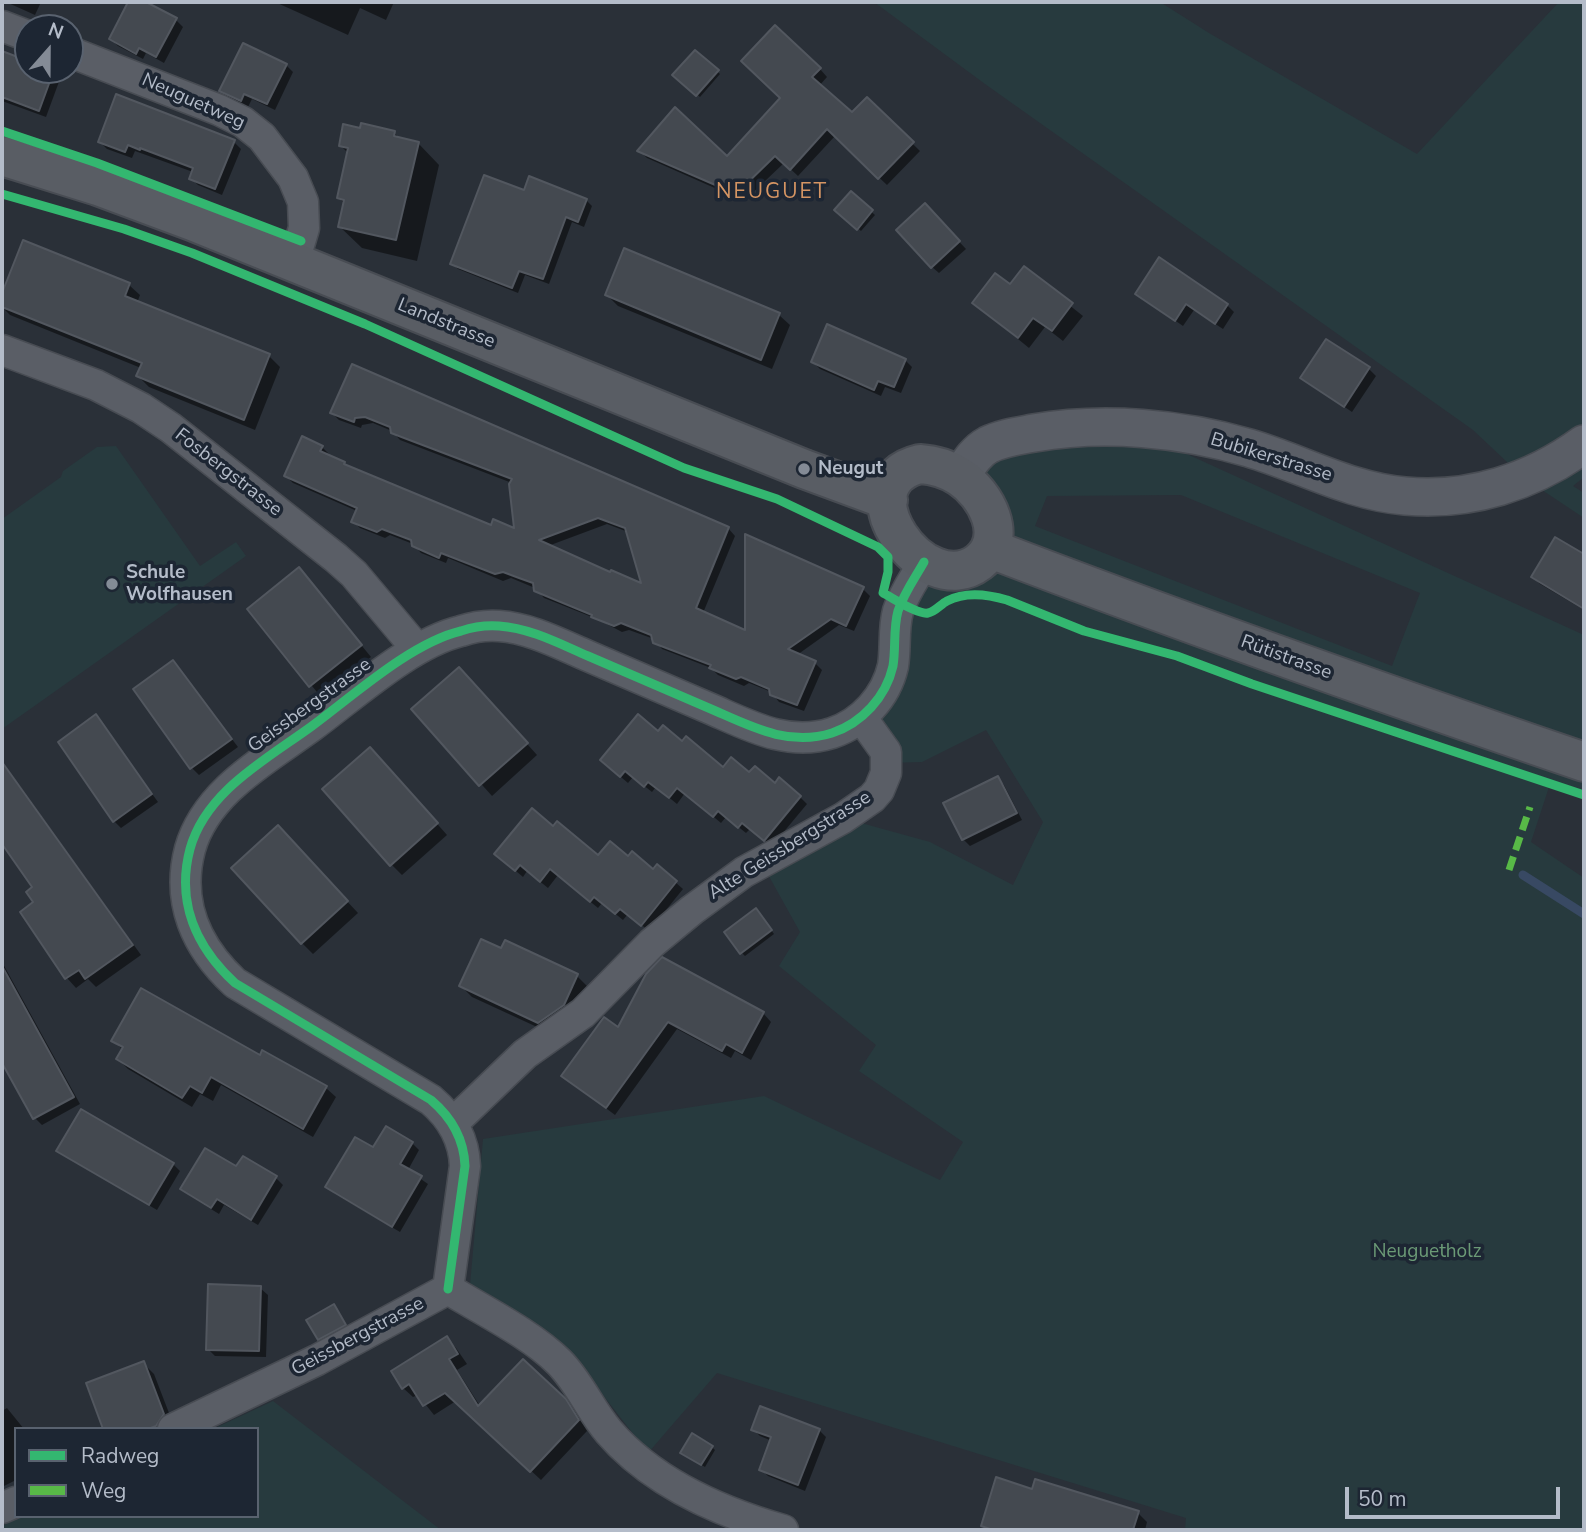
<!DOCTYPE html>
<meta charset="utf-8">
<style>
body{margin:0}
#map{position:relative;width:1586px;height:1532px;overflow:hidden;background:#2a3038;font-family:"Nunito Sans",sans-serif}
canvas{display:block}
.frame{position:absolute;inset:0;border:4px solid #b4bcc9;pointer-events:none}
.legend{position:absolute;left:14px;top:1427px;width:245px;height:91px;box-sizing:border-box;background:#1d2633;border:2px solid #59626f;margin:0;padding:9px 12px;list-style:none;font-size:21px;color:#b4bcc9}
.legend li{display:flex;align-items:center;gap:14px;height:35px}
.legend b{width:35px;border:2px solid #59626f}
.north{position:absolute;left:14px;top:14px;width:70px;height:70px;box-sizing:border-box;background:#1d2633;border:2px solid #59626f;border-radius:50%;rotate:21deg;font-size:19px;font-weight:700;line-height:28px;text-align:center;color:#b4bcc9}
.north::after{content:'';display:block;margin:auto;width:24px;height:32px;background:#848b96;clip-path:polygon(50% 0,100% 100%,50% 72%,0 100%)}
.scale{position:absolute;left:1345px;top:1487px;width:215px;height:32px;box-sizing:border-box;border:4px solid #b4bcc9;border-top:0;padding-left:9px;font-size:21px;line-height:24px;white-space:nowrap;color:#b4bcc9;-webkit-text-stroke:5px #1d2633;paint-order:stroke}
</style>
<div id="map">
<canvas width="1586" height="1532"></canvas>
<div class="frame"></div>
<ul class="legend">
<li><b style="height:9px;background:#33b770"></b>Radweg</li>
<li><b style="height:9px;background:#58b947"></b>Weg</li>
</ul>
<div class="north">N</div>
<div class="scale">50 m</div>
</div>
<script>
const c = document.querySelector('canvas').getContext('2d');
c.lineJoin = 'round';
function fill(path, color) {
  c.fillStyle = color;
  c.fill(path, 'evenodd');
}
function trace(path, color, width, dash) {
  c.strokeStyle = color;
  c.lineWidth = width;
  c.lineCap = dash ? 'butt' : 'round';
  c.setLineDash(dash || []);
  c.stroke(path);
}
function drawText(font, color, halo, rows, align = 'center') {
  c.font = font + ' "Nunito Sans",sans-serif';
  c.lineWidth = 7;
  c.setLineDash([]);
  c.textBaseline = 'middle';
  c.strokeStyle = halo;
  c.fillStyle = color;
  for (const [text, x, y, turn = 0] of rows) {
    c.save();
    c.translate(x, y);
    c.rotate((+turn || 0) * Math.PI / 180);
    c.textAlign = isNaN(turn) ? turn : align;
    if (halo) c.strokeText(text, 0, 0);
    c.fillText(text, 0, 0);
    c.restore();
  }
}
fill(new Path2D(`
 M874,2H1160L1209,33L1417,154L1559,2H1584V477L1573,486L1584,493V518L1524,478L1473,430L985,84Z
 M1132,429L1584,635V795L1550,784L1531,842L1584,878V1530H1185L1186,1518L717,1373L648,1453L571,1354L470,1285L483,1139L764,1096L940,1180L963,1142L859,1071L876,1045L779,966L800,932L761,862L843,818L930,842L1013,885L1043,822L986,730L922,762L887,763L861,717L906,593L981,560L971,460ZM1181,495L1420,593L1392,666L1035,526L1047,496Z
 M116,446L200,566L236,542L246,556L2,729V519L61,477L63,471L97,447Z
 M273,1401L441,1530H2V1526L24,1516H257V1429H213Z`), '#273a3e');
fill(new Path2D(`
 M6,2H41L35,15Z
 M130,2H142L176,20L183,27L164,63L146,53L143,59L118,46L111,39Z
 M275,2H394L386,20L360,8L348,35Z
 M696,52L720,74L700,97L675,75Z
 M2,53L28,62V70H49L60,79L46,117L2,101Z
 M286,65L293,72L275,110L252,99L248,107L228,98L221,91Z
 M820,69L827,77L819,86L852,115L867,99L920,151L887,185L835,136L798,176L784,163L744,201L647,158L640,151L727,158L782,98Z
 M394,133L401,139L418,143L439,165L417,261L362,248L340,227L345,204L338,197L348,153L340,145Z
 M100,142H234L241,149L222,195L198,185L191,178L193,172L135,151L132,158L107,149Z
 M525,192L586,200L592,206L584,227L572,222L549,284L525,275L518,293L458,269L452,263Z
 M851,194L875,215L861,231L837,210Z
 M932,213L966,249L939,273L932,267Z
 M24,242L129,285L140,295L137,303L269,356L280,367L255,430L149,387L138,376L141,368L10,315L2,307V298Z
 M1024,269L1083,316L1063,341L1045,327L1029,348L974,303L1011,286Z
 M1137,294L1227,305L1234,312L1223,329L1194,310L1183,326Z
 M607,295L779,315L790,325L772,369L618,306Z
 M828,327L905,360L912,367L901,393L885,387L881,396L820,369L813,362Z
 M352,366L728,528L735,536L703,613L747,633L863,589L870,596L854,631L839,625L797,655L815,663L822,670L804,711L779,702L771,692L764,689L749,683L744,686L718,675L711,668L662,649L654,639L629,630L622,632L597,619L544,598L535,588L511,578L503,581L448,558L446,563L421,553L413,544L390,535L385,538L360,528L353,521L357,511L293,483L286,476L322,447L329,454L328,456L348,468L492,527L516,531L512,483L400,440L392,431L373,423L362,425L361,428L339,420L332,413ZM607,524L628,532L644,586L548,546Z
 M1369,369L1376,376L1352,412L1302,378Z
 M1556,539L1584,556V610L1540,584L1533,577Z
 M299,569L371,657L321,697L249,609Z
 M173,662L238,747L199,775L192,768Z
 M470,680L537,755L492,796L414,709Z
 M96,717L158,802L121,828L114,821Z
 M658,734L682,743L724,769L750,775L775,785L800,797L807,804L772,846L750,829L746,833L726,817L721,823L685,793L677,804L656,787L652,792L633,777L628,783L609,767Z
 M381,760L447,835L402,875L391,864Z
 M10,776L20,786L141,955L96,987L88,979L76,988L67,978L22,912L36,902L35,887L2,841V782Z
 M997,778L1004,785L1022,820L970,846L963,839Z
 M553,828L599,857L628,859L653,871L657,866L683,889L649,931L628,914L623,920L602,903L598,908L558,875L548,888L527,871L523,877L503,860Z
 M288,838L358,913L313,954L302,943Z
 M759,914L774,934L745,956L742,953Z
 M505,942L577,976L588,987L550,1033L472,997L461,986L502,950Z
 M2,962L80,1104L42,1125L35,1118L2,1058Z
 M648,975L763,1013L771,1022L751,1060L735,1051L731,1058L677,1029L615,1115L563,1076L618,1029Z
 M113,1040L260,1057L326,1088L336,1097L313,1137L221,1085L213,1101L200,1094L192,1107L128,1069L118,1059L123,1050Z
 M386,1128L412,1143L419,1150L408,1170L428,1184L400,1232L335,1194L328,1187L374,1149Z
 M59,1150L173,1164L180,1171L157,1210L66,1157Z
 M237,1169L276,1178L283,1185L258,1225L224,1205L219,1214L190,1196L183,1189Z
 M260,1288L268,1295L266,1357L215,1356L208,1349Z
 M334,1306L347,1328L322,1342L319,1339Z
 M446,1338L456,1348L467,1364L457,1370L480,1406L523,1361L575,1411L587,1431L541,1480L456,1401L434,1415L418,1395L413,1397L403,1388Z
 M143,1363L154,1374L174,1426L172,1429H105Z
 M7,1408L24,1429H16V1480L2,1487V1411Z
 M753,1429L819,1430L826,1437L805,1491L768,1476L761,1469L772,1441L760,1436Z
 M712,1447L715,1450L705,1467L685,1455Z
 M1033,1491L1138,1513L1147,1522L1145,1530H987L983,1526Z`), '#0007');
trace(new Path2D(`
 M1523,875L1584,914`), '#384963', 9);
const building = new Path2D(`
 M128,2H146L177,18L156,57L139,48L136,54L109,39Z
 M775,25L821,68L812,77L852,112L867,97L914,142L878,179L827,129L790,170L775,156L736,194L637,151L675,107L727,156L780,98L741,61Z
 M243,43L287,64L267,104L244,94L241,101L219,91Z
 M695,50L719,70L696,96L672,75Z
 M2,51L28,61V70H54L39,111L2,97Z
 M116,94L235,140L215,189L189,179L193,168L140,148V150L128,145L125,152L98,142Z
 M361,123L395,131L394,136L419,142L396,240L338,227L344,200L337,198L348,148L339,146L343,124L360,128Z
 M484,175L524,190L529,176L587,199L578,222L566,217L543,279L519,271L512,288L450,264Z
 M851,191L873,210L857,230L834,210Z
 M925,203L960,241L931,268L896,230Z
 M23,240L130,283L125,296L270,354L244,420L136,376L142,363L2,307V293Z
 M624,248L780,313L761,360L605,295Z
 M1159,257L1228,304L1215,324L1186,304L1175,321L1135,294Z
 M1024,266L1073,303L1052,331L1033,318L1018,338L972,303L995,273L1010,284Z
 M827,324L906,359L894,387L878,381L874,390L811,362Z
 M1326,339L1370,367L1344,407L1300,378Z
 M352,364L729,527L696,608L745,630V534L864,587L846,626L831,619L788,649L816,661L797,705L770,695L769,689L741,677L736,679L709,668L711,665L653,643L651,635L621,623L614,626L591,617L592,615L534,591L533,583L519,578L503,572L495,574L441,553L439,558L412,546L411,540L382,529L377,532L351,522L357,508L284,476L302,436L323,446L320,451L345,462L344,464L491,525L493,519L514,528L509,484L512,479L391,433L390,427L365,417L355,418L354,422L330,413ZM598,518L625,528L641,583L611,570L610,572L539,540Z
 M1555,537L1584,554V609L1531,577Z
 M299,567L362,645L309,687L247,609Z
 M173,660L232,739L190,769L133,689Z
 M459,667L528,743L479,786L411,709Z
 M96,714L152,794L113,822L58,742Z
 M638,714L658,731L663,725L682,741L686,736L723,767L731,757L749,772L755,766L775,783L779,777L801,796L764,841L742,823L738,828L718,811L713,817L677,788L669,798L648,782L644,787L625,771L620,777L600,760Z
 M370,747L438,823L390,866L322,789Z
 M2,762L133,945L85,979L79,970L65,979L20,912L33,902L26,892L32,887L2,844Z
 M998,776L1017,813L962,840L943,803Z
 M532,808L553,826L557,821L598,855L610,841L628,856L632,851L653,869L657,864L677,881L641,926L620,909L615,914L594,897L590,902L550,869L540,882L520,865L515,871L494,854Z
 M278,825L348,901L301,944L231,868Z
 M756,908L772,930L740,954L724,932Z
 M481,939L501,948L505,940L578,974L564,1005L538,1023L459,986Z
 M662,957L764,1012L742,1053L726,1044L722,1051L668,1022L606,1108L561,1076L604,1017L618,1027L646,974Z
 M2,966L74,1097L33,1119L2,1063Z
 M141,988L260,1055L262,1050L327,1086L303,1129L211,1077L202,1093L190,1086L182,1098L116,1059L123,1047L111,1041Z
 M81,1109L174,1163L149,1205L56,1151Z
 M386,1126L413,1142L400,1164L422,1176L392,1227L325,1187L355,1137L373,1147Z
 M205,1148L236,1166L243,1156L277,1176L251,1220L217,1199L211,1208L180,1189Z
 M208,1284L261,1286L259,1351L206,1350Z
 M334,1304L346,1325L318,1340L306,1320Z
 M447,1336L458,1354L449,1359L478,1406L523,1359L566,1399L579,1420L530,1472L445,1393L423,1406L409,1384L402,1389L391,1371Z
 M144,1361L164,1414L156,1426L148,1429H103L86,1383Z
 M760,1406L820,1429L798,1485L759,1470L771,1437L751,1430Z
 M692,1433L713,1446L701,1465L680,1453Z
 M996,1477L1032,1489L1035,1479L1139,1511L1133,1530H993L981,1526Z`);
fill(building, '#444950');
trace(building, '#52575f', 2);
const minor = new Path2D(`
 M2,26L28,36
 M70,52L219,110L243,122L262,137L293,178L303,202L304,228L294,262
 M2,350L96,385L141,408L171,428L336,558L354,574L417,649
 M452,1124L525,1054L583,1013L652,943L692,910L744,872L843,818L872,798L879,790L886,773V752L861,717
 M448,1289L465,1166C464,1138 451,1117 431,1100L235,983C196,947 176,902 190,849C206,791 267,759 312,726C354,695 411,643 461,631C473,627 486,625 499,626C530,628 560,644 588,656C629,674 670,691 711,709C750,726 788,747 832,733C862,723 886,697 893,666C896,648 893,629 898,611C904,593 915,578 924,562
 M448,1289C482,1310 531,1334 559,1362C580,1383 590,1410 609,1432C653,1483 720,1512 783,1530
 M173,1429L317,1360L448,1289
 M2,1508L16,1502`);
const tertiary = new Path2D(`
 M960,477C968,465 975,452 988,445C1002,438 1018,436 1034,433C1104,421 1181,428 1249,448C1300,463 1351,492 1405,496C1470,502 1532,482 1584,444`);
const secondary = new Path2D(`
 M2,156L98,186L192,221L804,469L888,500
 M920,464C935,465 948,469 960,477C986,494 1010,538 979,562C924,604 840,483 920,464Z
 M991,549C1187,624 1385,694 1584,762`);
trace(minor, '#484c53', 33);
trace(tertiary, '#484c53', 40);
trace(secondary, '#484c53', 42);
trace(minor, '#5a5e66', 30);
trace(tertiary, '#5a5e66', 37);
trace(secondary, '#595d64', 38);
trace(new Path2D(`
 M1509,870L1530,807`), '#58b947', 7, [14, 7]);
trace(new Path2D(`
 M2,131L97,163L301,241
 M2,194L124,229L192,253L365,324L684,468L777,499L878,547L888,557V572L883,593C893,598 918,615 928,613C935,612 941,604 947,601C966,591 987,594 1007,600L1084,631L1177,656L1252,684L1584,795
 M448,1289L465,1166C464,1138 451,1117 431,1100L235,983C196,947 176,902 190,849C206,791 267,759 312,726C354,695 411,643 461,631C473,627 486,625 499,626C530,628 560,644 588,656C629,674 670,691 711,709C750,726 788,747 832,733C862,723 886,697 893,666C896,648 893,629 898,611C904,593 915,578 924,562`), '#33b770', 9);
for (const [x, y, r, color] of [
 [804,469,7,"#848b96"],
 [112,584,7,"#848b96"]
]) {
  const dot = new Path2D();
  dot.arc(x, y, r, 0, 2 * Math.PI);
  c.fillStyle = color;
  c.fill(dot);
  trace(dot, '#1d2633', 2.5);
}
drawText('19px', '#b4bcc9', '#1d2633', [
 ["Neuguetweg",193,102,24],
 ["Landstrasse",446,324,22],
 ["Bubikerstrasse",1271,458,17],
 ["Fosbergstrasse",228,473,38],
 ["Rütistrasse",1286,658,20],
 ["Geissbergstrasse",310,706,-36],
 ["Alte Geissbergstrasse",790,846,-32],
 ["Geissbergstrasse",358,1337,-28]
]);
drawText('bold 19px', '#b4bcc9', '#1d2633', [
 ["Neugut",818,469],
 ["Schule",126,573],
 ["Wolfhausen",126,595]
], 'left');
drawText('19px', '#6b9a76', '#1d2633', [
 ["Neuguetholz",1427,1252]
]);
c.letterSpacing = '2px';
drawText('21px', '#d59563', '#1d2633', [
 ["NEUGUET",772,193]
]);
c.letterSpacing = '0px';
</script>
